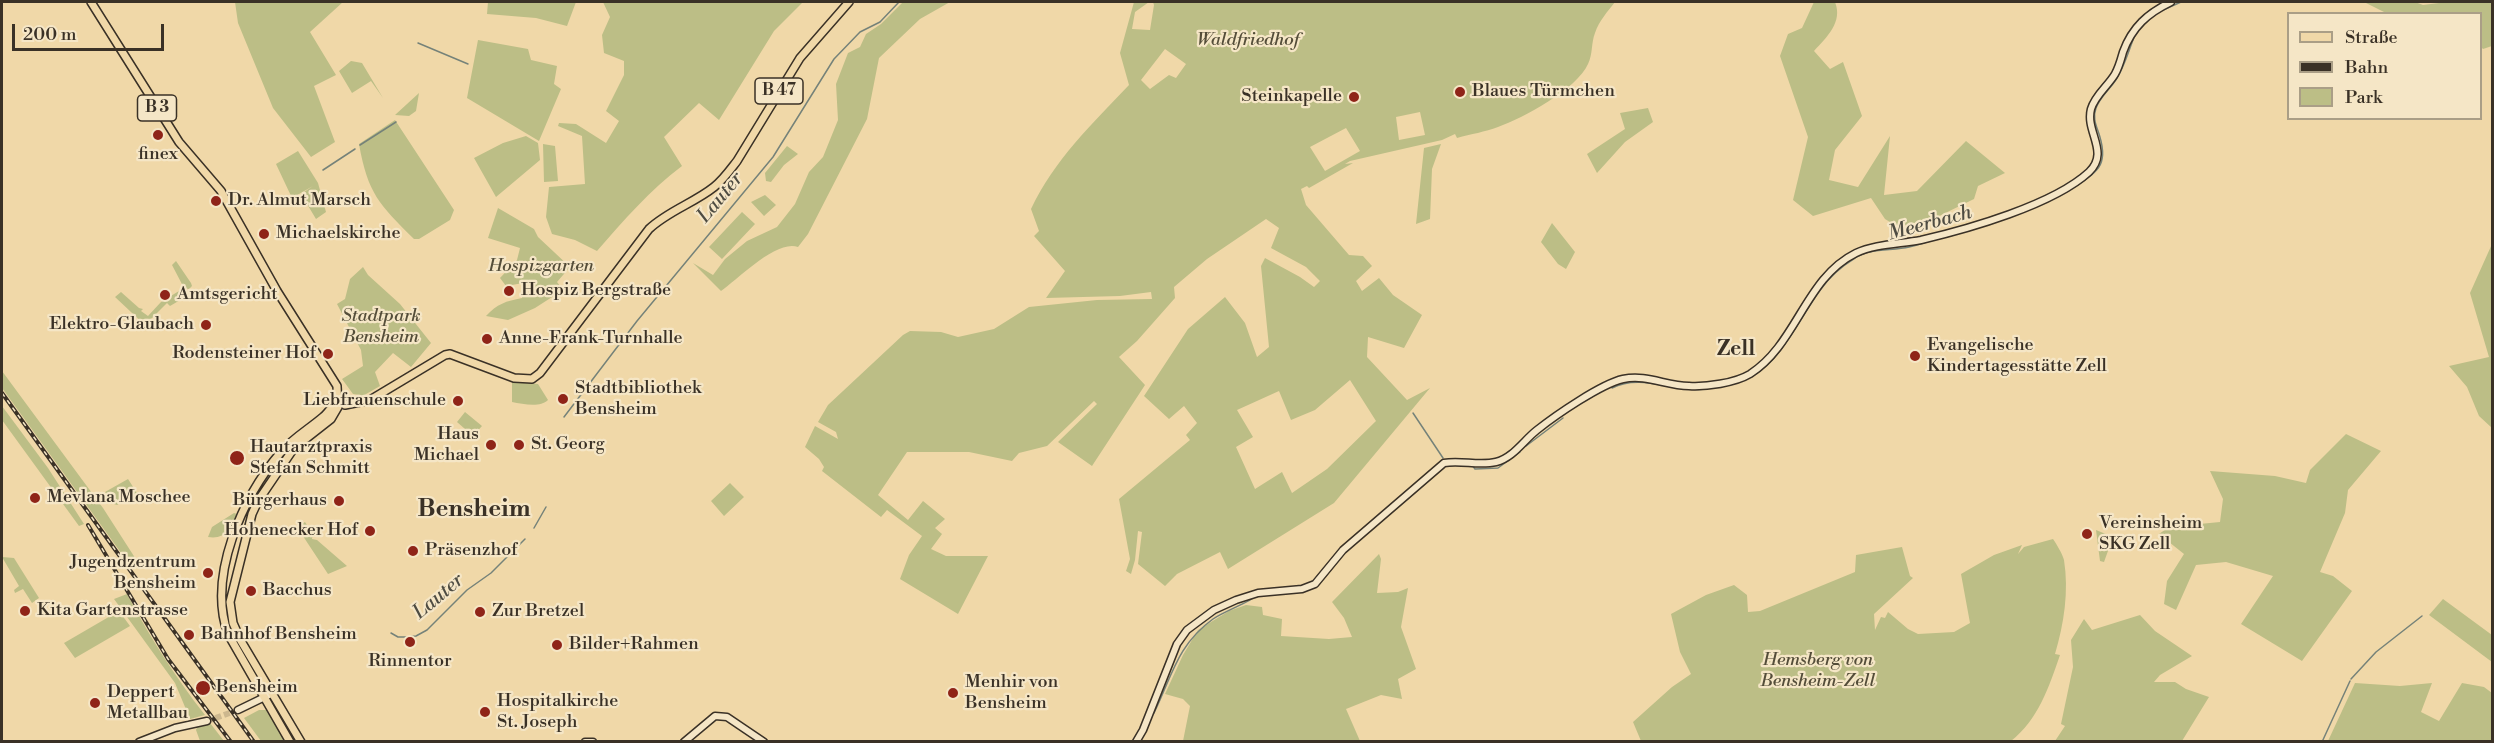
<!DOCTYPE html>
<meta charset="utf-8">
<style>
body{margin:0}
#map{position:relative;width:2494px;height:743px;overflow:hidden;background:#f0d8a8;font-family:"Libre Bodoni",serif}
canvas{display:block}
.frame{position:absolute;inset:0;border:3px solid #3a3126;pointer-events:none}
.legend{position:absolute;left:2287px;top:12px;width:195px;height:108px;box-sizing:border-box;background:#f5e6c6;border:2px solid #aa9e86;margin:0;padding:8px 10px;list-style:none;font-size:18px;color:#3a3126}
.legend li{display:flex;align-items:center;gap:12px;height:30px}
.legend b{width:30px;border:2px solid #aa9e86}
.scale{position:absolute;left:12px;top:24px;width:152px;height:27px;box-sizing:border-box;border:3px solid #3a3126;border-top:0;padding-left:8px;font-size:18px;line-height:21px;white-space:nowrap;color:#3a3126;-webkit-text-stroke:4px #f5e6c6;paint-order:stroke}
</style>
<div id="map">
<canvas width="2494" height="743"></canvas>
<div class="frame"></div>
<ul class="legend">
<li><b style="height:8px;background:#f0d8a8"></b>Straße</li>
<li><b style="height:8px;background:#3a3126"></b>Bahn</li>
<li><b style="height:16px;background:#bcbe86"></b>Park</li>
</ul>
<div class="scale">200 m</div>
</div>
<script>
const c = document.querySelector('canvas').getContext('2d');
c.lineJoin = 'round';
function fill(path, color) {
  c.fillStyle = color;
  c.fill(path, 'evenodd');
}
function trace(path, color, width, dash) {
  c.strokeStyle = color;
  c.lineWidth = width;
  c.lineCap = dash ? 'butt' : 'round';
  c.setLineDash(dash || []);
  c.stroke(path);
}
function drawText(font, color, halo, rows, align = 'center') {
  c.font = font + ' "Libre Bodoni",serif';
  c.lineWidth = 4.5;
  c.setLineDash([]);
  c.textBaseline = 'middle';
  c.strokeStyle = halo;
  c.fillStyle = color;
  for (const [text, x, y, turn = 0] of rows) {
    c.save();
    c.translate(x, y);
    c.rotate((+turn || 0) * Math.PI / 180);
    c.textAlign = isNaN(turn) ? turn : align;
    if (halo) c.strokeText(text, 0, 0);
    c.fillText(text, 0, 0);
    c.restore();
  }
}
fill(new Path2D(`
 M235,2H343L310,32L336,75L314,86L335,142L311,157L273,108L238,23Z
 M488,2H576L567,26L536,18L487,14Z
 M603,2H803L774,31L719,120L699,103L664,137L682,166C650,190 624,220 597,251L575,240L552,234L546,217L549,187L585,184L582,136L558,126L559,123L576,124L606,143L619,121L606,111L624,75V61L604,53L602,35L610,17Z
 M903,2H950L920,19L879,58L867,119L808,234L798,247C777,239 738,279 721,291L693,263L713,275L725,259L747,241L777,227L795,204L809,172L823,157L838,120L836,84L848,53L860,47L866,34L881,24Z
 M1134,2H1149L1135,12L1132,29L1150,30L1154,5L1153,2H1615C1608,11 1599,21 1595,33C1591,43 1593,54 1588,64C1577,89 1523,118 1498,127C1485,132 1471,134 1457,138L1455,134L1442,140L1350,161L1345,164L1353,163L1309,188L1307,186L1301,189L1306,205L1349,255L1363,256L1372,266L1356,281L1362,291L1379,278L1393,295L1422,315L1404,348L1368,337L1367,357L1407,400L1430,388L1334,503L1228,569L1220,552L1177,574L1165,586L1138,564L1142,532L1138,531L1135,560L1131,574L1126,571L1130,559L1119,499L1190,440L1186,435L1197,423L1184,406L1169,419L1144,396L1188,329L1225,297L1245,323L1257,357L1269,347L1261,266L1265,258L1300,277L1314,287L1320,281L1306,267L1271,248L1279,228L1266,219L1207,259L1174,287L1175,298L1137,341L1119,357L1145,385L1092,466L1058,442L1097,404L1094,401L1047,446L1019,453L1012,461L969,452H907L878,495L908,520L923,501L945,519L935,528L942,534L931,549L946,556H988L958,614L900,579L909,555L922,536L887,510L881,517L822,471L824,467L819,459L805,447L815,426L838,439L836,432L818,422L828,405L903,335L910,331L941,332L958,337L994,329L1029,307L1097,300L1152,299L1151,292L1120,296L1046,298L1065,271L1034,236L1039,231L1031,209C1054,160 1092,124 1129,85L1120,53ZM1165,49L1186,64L1176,78L1169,75L1150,89L1141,80ZM1420,112L1425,135L1399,140L1396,117ZM1346,128L1360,151L1325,171L1310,147ZM1350,380L1376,421L1327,469L1292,493L1282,472L1255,489L1236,447L1253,437L1237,410L1279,391L1291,420L1315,410Z
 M1814,2H1835C1843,22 1827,37 1814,51L1830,69L1843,62L1862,116L1835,150L1829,180L1858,187L1890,136L1884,195L1917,191L1966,141L2005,173L1978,186L1974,199L1933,219L1898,227L1885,219L1871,198L1813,216L1793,200L1808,137L1780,56L1788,34L1802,28Z
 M2364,2H2415L2423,5L2447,2H2492V46L2483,49L2481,47L2480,14L2386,13Z
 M478,40L528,49L531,60L557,66L554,84L561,89L539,141L467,98Z
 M351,61L362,63L383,98L371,81L352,93L339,71Z
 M419,93L416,111L409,116L395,115Z
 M1648,108L1653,122L1625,142L1597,173L1587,154L1625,129L1620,113Z
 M395,120L454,210L450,220L419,239H414C379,204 368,194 359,144Z
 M526,136L538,143L540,160L496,197L474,158L503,143Z
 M543,144L555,146L558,181L544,182Z
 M1441,144L1432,169L1430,219L1416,224L1424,148Z
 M787,146L798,154L784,165L771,182L766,181L765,173Z
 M298,151L318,183L326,212L316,219L301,194L313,186L292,198L276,164Z
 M765,195L776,205L764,216L751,202Z
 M498,208L534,229L538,237L570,267L557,282L563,290L535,308L508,320L486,316C497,304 506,301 522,298V295L533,291L529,282L506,286L500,278L517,260L520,248L488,238Z
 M742,212L755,224L722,259L709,247Z
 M1552,223L1575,252L1566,269L1558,264L1541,242Z
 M2492,244V428L2479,416L2467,387L2449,366L2489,357L2470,293Z
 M176,261L191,283L192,286L189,289L184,288L172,265Z
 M363,267L368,275L400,304L431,343L411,367L393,353L375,372L380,386L361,397L360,395L353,394L342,379L363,366L361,350L337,304L345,299L350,279Z
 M179,291L182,299L170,306L167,303L151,319L153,321L147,327L115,297L121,292L139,308L143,309L141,311L148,316L161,302Z
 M2,371L103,508L139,564L132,568L2,388Z
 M512,381L538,384L548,400C540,408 523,404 512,402Z
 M2,406L48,468L84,524L79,526L2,420Z
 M465,412L482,426L473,436L457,422Z
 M2346,434L2381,451L2348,490L2345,513L2320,572L2333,576L2352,591L2302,661L2241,624L2273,576L2226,562L2196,565L2176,610L2164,604L2167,581L2184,554L2159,534L2169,527L2220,522L2223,499L2210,471L2275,476L2306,483L2310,470Z
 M128,479L137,493L117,505L114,504L105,492Z
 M730,483L744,497L724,516L711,501Z
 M234,513L237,514C232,528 225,540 208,537L212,527Z
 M305,522L313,534L312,539L317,540L347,566L328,574L297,527Z
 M2096,530L2113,537L2104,562L2100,561Z
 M2053,539C2057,545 2062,553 2064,560C2069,591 2064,624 2055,654L2060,655C2049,687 2038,720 2011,741H1641L1633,722L1672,687L1691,674L1680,652L1671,614L1706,595L1734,585L1747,595L1748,612L1760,611L1855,572L1856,555L1902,547L1910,576L1913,578L1874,614L1875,630L1881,617L1885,618L1888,612L1908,629L1918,634L1954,632L1970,623L1961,574L1994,555L2022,545L2018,554L2024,547Z
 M1379,554L1381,559L1377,593L1398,592L1408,588L1401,627L1416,669L1398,679L1402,699L1381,695L1346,709L1360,741H1183L1190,706L1183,699L1165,694L1183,655L1198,630L1229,611L1246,605L1262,607L1263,615L1282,619L1281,636L1329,639L1352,637L1344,618L1332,602Z
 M2,557L14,558L39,598L32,603L23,589L15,593L14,590L19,586Z
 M127,594C150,637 175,677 205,715L190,719L175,683L114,599Z
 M2443,599L2492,635V662L2429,615Z
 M119,611L130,626L75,658L64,643Z
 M2140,615L2155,631L2192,656L2160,675L2154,682H2175L2186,689L2209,697L2182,741H2055L2065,726L2061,724L2073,667L2071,640L2084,619L2092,630Z
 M2355,683L2400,686L2432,683L2421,712L2439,721L2462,683L2484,687L2492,693V741H2328Z
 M259,710H269L287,741H261L244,718Z
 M210,723L224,741H200L196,730L197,727Z`), '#bcbe86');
trace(new Path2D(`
 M2163,10L2181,2
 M418,43L468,64
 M360,145L396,122
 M323,170L355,149
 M2074,187C2101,171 2109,162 2098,131C2095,123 2093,116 2096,108C2100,97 2111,88 2117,78C2125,65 2129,49 2135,35
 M2026,211L2049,201
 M1723,386C1777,378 1792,328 1821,289C1830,276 1842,266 1855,258C1869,248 1892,251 1909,247C1918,245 1927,242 1936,239
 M1612,388C1642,373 1674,393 1706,389
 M1413,413L1443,458
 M564,417L637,321L773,157L834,59L860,32L880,22L899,2
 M1526,446L1563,418
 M1472,465L1475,469L1498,468L1520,452
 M1404,502L1435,475
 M534,528L546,507
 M391,633L398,637H407L416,636L427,630L467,590L491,573L525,539
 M2351,679L2376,652L2422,616
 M1154,713C1172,676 1177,645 1213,619C1223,612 1249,602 1253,598
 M2322,742L2350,681`), '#758279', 1.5);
trace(new Path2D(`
 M207,721L238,710`), '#ccb78e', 6, [6, 3]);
const secondary = new Path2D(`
 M238,710L273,693
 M139,742L175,728L207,721
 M585,742H593
 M684,742L715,716L727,717L764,742
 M1136,742L1143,730L1177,644L1187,630L1214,610L1236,600L1258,593L1302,589L1315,584L1343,550L1444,463C1461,460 1479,466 1496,462C1513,458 1524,440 1537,430C1556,415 1601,384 1623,379C1647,374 1666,386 1689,386C1706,387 1735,383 1750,374C1797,344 1805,278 1856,253C1875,244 1900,244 1921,240C1968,229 2053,205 2089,172C2110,152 2085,132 2091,109C2095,95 2108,86 2115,74C2119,67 2121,59 2123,52C2132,27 2148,13 2171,2`);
const primary = new Path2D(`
 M91,2L179,142L221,191L277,291L337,386L338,407L331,419L294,448L258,501L252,514L230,602L233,623L241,641L301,742
 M338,399L345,405L370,400L445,355L450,354L514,378L532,379L540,373L649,229C668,211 694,203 714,187C723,180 730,170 737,161L800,58L849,2
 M290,742L228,634C207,576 243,496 281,452C293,438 309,429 323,417C329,412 333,405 338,399`);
trace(secondary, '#3a3126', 9);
trace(primary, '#3a3126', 10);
trace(secondary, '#f5e6c6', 6);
trace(primary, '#f0d8a8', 7);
const rail = new Path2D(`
 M2,393L254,742
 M88,525L168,659L231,742`);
trace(rail, '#3a3126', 4);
trace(rail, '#f5e6c6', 1.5, [4.5]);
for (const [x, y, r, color] of [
 [1460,92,6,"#8f2418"],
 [1354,97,6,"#8f2418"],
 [158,135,6,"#8f2418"],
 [216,201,6,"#8f2418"],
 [264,234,6,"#8f2418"],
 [509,291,6,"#8f2418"],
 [165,295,6,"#8f2418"],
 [206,325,6,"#8f2418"],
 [487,339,6,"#8f2418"],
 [328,354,6,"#8f2418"],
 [1915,356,6,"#8f2418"],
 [563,399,6,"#8f2418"],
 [458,401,6,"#8f2418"],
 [491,445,6,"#8f2418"],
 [519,445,6,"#8f2418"],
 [237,458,8,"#8f2418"],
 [35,498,6,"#8f2418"],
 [339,501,6,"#8f2418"],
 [370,531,6,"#8f2418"],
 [2087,534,6,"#8f2418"],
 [413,551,6,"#8f2418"],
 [208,573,6,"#8f2418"],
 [251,591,6,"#8f2418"],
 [25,611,6,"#8f2418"],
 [480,612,6,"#8f2418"],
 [189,635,6,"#8f2418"],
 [410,642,6,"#8f2418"],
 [557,645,6,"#8f2418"],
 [203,688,8,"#8f2418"],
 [953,693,6,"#8f2418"],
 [95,703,6,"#8f2418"],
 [485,712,6,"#8f2418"]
]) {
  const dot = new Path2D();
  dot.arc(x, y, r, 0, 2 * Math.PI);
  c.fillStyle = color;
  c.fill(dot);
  trace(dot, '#f5e6c6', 2);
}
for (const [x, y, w] of [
 [779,91,48],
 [157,108,39]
]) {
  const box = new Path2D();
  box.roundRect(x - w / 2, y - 13, w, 26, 4.5);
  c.fillStyle = '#f5e6c6';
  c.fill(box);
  trace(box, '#3a3126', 1.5);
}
drawText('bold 16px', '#3a3126', null, [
 ["B 47",779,91],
 ["B 3",157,108]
]);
drawText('italic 18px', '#544d39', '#f5e6c6', [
 ["Waldfriedhof",1248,41],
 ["Hospizgarten",541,267],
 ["Stadtpark",381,317],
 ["Bensheim",381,338],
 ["Hemsberg von",1818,661],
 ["Bensheim-Zell",1818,682]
]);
drawText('18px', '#3a3126', '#f5e6c6', [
 ["Blaues Türmchen",1472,92],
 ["Steinkapelle",1342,97,"right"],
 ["finex",158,155,"center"],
 ["Dr. Almut Marsch",228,201],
 ["Michaelskirche",276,234],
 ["Hospiz Bergstraße",521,291],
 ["Amtsgericht",177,295],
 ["Elektro-Glaubach",194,325,"right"],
 ["Anne-Frank-Turnhalle",499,339],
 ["Evangelische",1927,346],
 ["Kindertagesstätte Zell",1927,367],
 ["Rodensteiner Hof",316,354,"right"],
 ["Stadtbibliothek",575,389],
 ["Bensheim",575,410],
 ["Liebfrauenschule",446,401,"right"],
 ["Haus",479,435,"right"],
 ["Michael",479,456,"right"],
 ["St. Georg",531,445],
 ["Hautarztpraxis",250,448],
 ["Stefan Schmitt",250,469],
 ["Mevlana Moschee",47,498],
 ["Bürgerhaus",327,501,"right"],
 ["Vereinsheim",2099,524],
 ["SKG Zell",2099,545],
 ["Hohenecker Hof",358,531,"right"],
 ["Präsenzhof",425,551],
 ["Jugendzentrum",196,563,"right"],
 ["Bensheim",196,584,"right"],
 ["Bacchus",263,591],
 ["Kita Gartenstrasse",37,611],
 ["Zur Bretzel",492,612],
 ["Bahnhof Bensheim",201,635],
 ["Bilder+Rahmen",569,645],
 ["Rinnentor",410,662,"center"],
 ["Menhir von",965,683],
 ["Bensheim",965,704],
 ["Bensheim",216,688],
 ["Deppert",107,693],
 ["Metallbau",107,714],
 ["Hospitalkirche",497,702],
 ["St. Joseph",497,723]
], 'left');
drawText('italic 20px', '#4e4c42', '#f5e6c6', [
 ["Lauter",721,198,-50],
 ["Meerbach",1930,224,-15],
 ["Lauter",439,597,-40]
]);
drawText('bold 21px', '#3a3126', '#f5e6c6', [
 ["Zell",1736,350]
]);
drawText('bold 24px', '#3a3126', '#f5e6c6', [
 ["Bensheim",474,510]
]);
</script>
